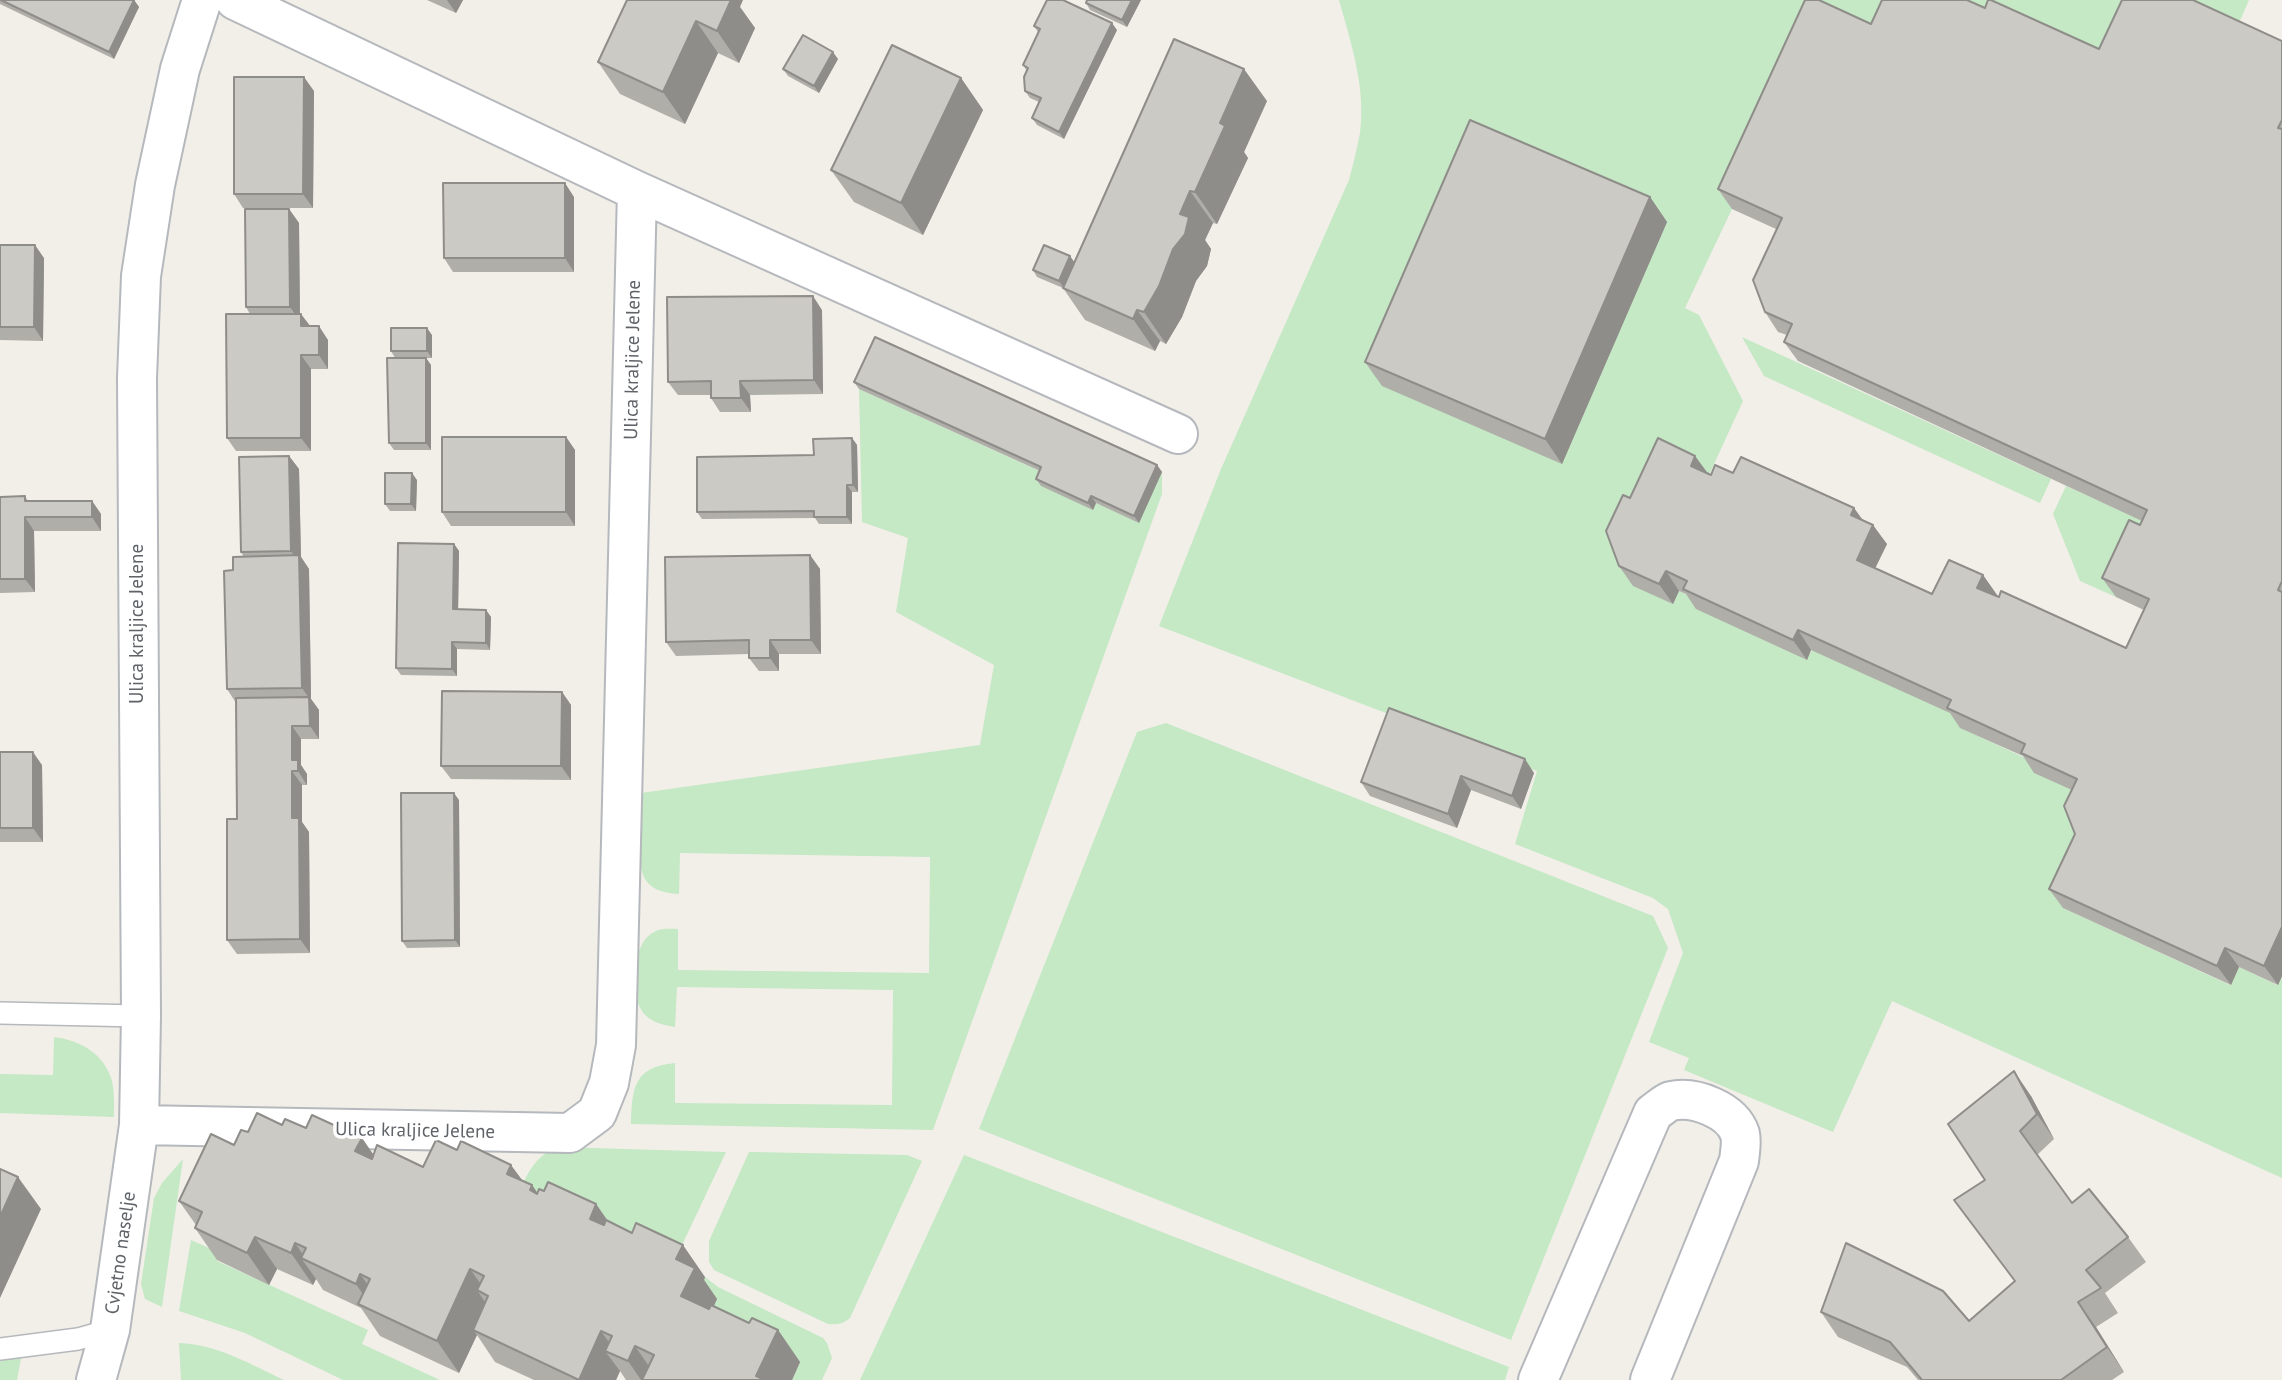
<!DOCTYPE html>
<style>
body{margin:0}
canvas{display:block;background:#f1efe8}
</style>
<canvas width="2282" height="1380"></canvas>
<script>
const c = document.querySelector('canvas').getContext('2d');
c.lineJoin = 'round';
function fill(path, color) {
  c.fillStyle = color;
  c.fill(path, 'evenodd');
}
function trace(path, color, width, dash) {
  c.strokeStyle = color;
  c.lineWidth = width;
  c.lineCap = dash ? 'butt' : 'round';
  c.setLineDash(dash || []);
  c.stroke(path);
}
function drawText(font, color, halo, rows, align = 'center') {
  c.font = font + ' "PT Sans",sans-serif';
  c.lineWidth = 7;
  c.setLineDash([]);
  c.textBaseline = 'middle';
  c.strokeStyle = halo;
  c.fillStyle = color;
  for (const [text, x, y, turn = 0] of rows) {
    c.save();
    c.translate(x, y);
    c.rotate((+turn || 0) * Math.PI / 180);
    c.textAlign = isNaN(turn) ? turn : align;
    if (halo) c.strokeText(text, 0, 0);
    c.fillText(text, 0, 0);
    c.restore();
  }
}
fill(new Path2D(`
 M1339,0H1905L1732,209L1685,308L1699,315L1743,401L1709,475L1673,604L1679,591L1700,601L1697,609L1806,659L1812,650L1965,719L1961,728L2038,764L2091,798L2063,908L2230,985L2239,967L2277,985L2282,976V1178L1892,1001L1833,1132L1684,1070L1689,1058L1649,1042L1683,953L1668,909L1653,898L1515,844L1537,771L1159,626L1221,469L1349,180C1353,165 1357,149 1360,133C1366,87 1351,43 1339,0Z
 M1938,0H2144L2112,69Z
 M2164,0H2249L2235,32Z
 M1742,337L2051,479L2040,503L1764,376Z
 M859,389L1046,474L1096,503L1138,522L1162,472V494L933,1130L631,1124C632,1087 634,1067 675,1063V1103L892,1105L893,990L677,987L675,1027C663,1025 649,1022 642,1011C629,992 632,940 656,931C663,928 671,929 678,929V970L929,973L930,857L680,853L679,894C639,892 639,870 640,837C640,822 640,807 641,793L980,745L994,665L896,612L908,538L862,522Z
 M2066,486L2161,529L2116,597L2080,581L2053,514Z
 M1166,723L1653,916L1668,948L1511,1340L979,1129L1137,732Z
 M54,1037C79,1040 103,1053 111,1078C115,1090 114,1105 114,1117L0,1113V1074L53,1075Z
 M558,1147L726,1152L674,1262L520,1190C529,1170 537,1155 558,1147Z
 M749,1152L907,1155L922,1161L850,1318C843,1324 837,1325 828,1324L714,1270L709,1262V1241Z
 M964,1155L1509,1367L1505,1380H860Z
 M183,1159L162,1307L145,1299L141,1284L154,1198L162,1183Z
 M191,1240L220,1253L217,1261L368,1330L362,1344L440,1380H343L245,1333L179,1311Z
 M705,1277L718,1287L823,1338L827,1343L832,1358L822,1380H792L734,1337L699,1291Z
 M179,1343C216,1344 250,1364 284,1380H181Z
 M21,1358L17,1380H0V1360Z`), '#c5e8c5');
const lane = new Path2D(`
 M0,1013L141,1016
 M0,1349L78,1339L110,1330`);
const street = new Path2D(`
 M235,0L637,191L1178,434
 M139,1125L570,1133L597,1113L609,1083L616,1045L637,191
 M96,1380L110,1330L139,1125L141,1016L137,378L141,276L155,185L180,69L202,0
 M1538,1380L1653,1113C1659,1109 1665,1103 1671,1101C1695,1096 1732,1110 1740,1134C1742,1142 1740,1152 1739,1161L1650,1380`);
trace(lane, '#b5b8bc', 24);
trace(street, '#b5b8bc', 42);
trace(lane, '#fff', 21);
trace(street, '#fff', 38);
fill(new Path2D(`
 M0,0H134L139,7L114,59L0,4Z
 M427,0H463L456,13Z
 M627,0L740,7L755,28L739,63L718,53L685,124L620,94L598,62Z
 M1087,0H1141L1127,27L1090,10L1086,3Z
 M1985,8L2099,49L2282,41V976L2278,985L2239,967L2231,985L2063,908L2049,889L2075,834L2072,790L2034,773L2023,756L1960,728L1950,713L1811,650L1807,660L1696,609L1686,594L1679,591L1673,604L1633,586L1619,566L1630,498L1695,456L1708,474L1711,475L1733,473L1854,508L1863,520L1887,544L1875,568L1932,594L1983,575L1997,595L1996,596L2126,648L2144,610L2116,597L2102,578L2142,521L1798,361L1784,342L1787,335L1778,332L1765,312L1776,229L1732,209L1718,189L1871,24Z
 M1034,26L1117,30L1064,139L1037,125L1032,118L1039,102L1030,98L1025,91L1027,71L1023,65L1038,32Z
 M838,59L819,93L788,76L783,69Z
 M961,78L983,110L923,235L854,202L831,170Z
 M314,91L313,208H243L234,194Z
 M1267,101L1244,152L1248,158L1217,224L1213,223L1205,240L1211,249L1207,266L1196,281L1182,317L1166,344L1160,341L1155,351L1085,320L1063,288L1037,277L1033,270L1070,256L1074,263Z
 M574,197V272H453L444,258Z
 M1650,197L1667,222L1562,464L1382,386L1365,362Z
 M289,209L299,223L300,314L310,326L328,340V369H311V451H236L227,438L250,314L246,307Z
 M0,245L44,258L43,341L0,340Z
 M822,310L823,394L750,395L751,412H720L711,398V395H678L668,382Z
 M432,335V358H426L431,365V450H394L389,443L395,358L391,351Z
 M854,382L1157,465L1162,472L1139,523L1096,503L1093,510L1041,486L1036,479L1040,471L859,389Z
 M566,437L575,450V526H451L442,512Z
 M852,438L857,445L858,492H852V524H819L815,518L702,519L697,512L814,455Z
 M289,456L299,469L301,557L309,569L311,699L319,710V739H301V765L307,774V785H302V822L309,832L310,953L237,954L227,940L237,819L236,703L227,689L233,570L244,557L241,552Z
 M417,480L416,511H390L385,504Z
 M25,496L28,501H92L101,514V531H34L35,592L0,593V497Z
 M454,544L459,551L458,610H486L491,617L490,650L457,649V676L401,675L396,668Z
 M810,555L820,569L821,654H779V671H759L749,658V654L676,656L666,642Z
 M562,692L571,705V780L451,779L441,766Z
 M0,752L42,765L43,842H0Z
 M1534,773L1521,809L1471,790L1457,828L1370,796L1361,782Z
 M459,800L460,947L407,948L402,941Z
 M2031,1096L2054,1139L2037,1155L2072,1203L2128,1237L2146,1262L2105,1293L2118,1313L2096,1327L2124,1372L2112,1380H1918L1907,1367L1838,1337L1821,1312L1969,1321L2015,1281L1954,1200L1985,1180Z
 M282,1125L306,1128L362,1138L373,1155L423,1167L523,1181L532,1185L537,1193L544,1191L596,1204L608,1221L705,1277L704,1280L717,1299L714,1306L749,1323L778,1330L800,1362L792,1380H626L620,1371L616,1380H534L495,1362L477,1335L459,1373L380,1336L361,1308L323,1290L316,1279L313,1285L277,1269L269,1285L217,1260L195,1228L196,1225L179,1201L248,1132Z`), '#afaea9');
fill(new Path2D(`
 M134,0L139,7L114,59L109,52Z
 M447,0H463L456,13Z
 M721,0H743L740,7L755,28L739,63L717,31Z
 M1132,0H1141L1127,27L1122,20Z
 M696,21L718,53L685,124L663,92Z
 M1112,23L1117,30L1064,139L1059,132Z
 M833,52L838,59L819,93L814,86Z
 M1244,69L1267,101L1244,152L1248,158L1217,224L1195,192L1220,123Z
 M304,77L314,91L313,208L303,194Z
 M961,78L983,110L923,235L901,203Z
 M565,183L574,197V272L565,258Z
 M1190,191L1213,223L1205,240L1211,249L1207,266L1196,281L1182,317L1166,344L1144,312L1180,214Z
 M1650,197L1667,222L1562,464L1545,439Z
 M289,209L299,223L300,321L290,307Z
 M35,245L44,258L43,341L34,327Z
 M1070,256L1075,263L1064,288L1059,281Z
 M813,296L822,310L823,394L814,380Z
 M1137,310L1160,341L1155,351L1133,319Z
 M301,314L311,327L301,326Z
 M319,326L328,340V369L319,355Z
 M427,328L432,335V358L427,351Z
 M301,355L311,369V451L301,438Z
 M426,358L431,365V450L426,443Z
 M740,381L750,395L751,412L741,398Z
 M566,437L575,450V526L566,512Z
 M852,438L857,445L858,492L853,485Z
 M289,456L299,469L301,557L309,569L311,699L319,710V739L310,726L309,698L302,688L299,563L291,551Z
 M1695,456L1709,475L1691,466Z
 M1157,465L1162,472L1139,523L1134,516Z
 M412,473L417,480L416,511L411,504Z
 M847,485L852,492V524L847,517Z
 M1091,496L1096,503L1093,510L1088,503Z
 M92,501L101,514V531L92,517Z
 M1854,508L1868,528L1851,515Z
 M25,517L34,531L35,592L25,579Z
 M1873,525L1887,544L1870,579L1857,560Z
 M454,544L459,551L458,616L453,609Z
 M810,555L820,569L821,654L811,640Z
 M1666,571L1679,591L1673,604L1659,584Z
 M1983,575L1997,595L1991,607L1977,588Z
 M486,610L491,617L490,650L486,643Z
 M1798,630L1811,650L1807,660L1793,640Z
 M770,640L779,654V671L770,658Z
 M452,642L457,649V676L452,669Z
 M562,692L571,705V780L561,766Z
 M292,726L301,739V765L307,774V785L298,771L292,760Z
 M33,752L42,765L43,842L33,828Z
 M1525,759L1534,773L1521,809L1512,796Z
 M292,771L302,785V822L309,832L310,953L300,939L292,818Z
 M1461,776L1471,790L1457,828L1448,814Z
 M454,793L459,800L460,947L455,940Z
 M2282,927V976L2278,985L2264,966Z
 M2225,948L2239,967L2231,985L2217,966Z
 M2014,1071L2031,1096L2054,1139L2037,1114Z
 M362,1138L384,1170L355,1151Z
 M511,1165L534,1196L507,1174Z
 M18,1177L41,1209L0,1298V1217Z
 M532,1185L554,1217L530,1190Z
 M596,1204L618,1236L590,1219Z
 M255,1237L277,1269L269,1285L247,1253Z
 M295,1243L308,1262L301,1258L316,1279L313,1285L291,1253Z
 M683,1245L705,1277L704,1280L717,1299L703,1328L681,1296L676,1259Z
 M470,1269L493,1301L488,1296L477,1290L489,1308L473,1330L477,1335L459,1373L437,1341Z
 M360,1274L383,1306L375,1312L356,1284Z
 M2078,1302L2096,1327L2124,1372L2107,1347Z
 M778,1330L800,1362L792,1380H759L756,1376Z
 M601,1331L620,1358L605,1351L620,1371L616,1380H579Z
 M635,1346L657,1378V1380H641L628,1361Z`), '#8f8d8a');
const building = new Path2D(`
 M1,0H134L109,52Z
 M627,0H731L717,31L696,21L663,92L598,62Z
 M1047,0H1063L1112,23L1059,132L1032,118L1041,98L1025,91L1024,77L1028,68L1023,65L1040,29L1034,26Z
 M1087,0H1132L1122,20L1086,3Z
 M1805,0H1819L1871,24L1882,0H1967L1985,8L1988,0H1991L2099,49L2122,0H2193L2282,41V120L2278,128L2282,129V581L2278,590L2282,592V927L2264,966L2225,948L2217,966L2049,889L2075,834L2064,806L2077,779L2021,753L2025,744L1947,708L1951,700L1798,630L1793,640L1683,589L1687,581L1666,571L1659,584L1619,566L1606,531L1623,495L1630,498L1658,438L1695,456L1691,466L1711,475L1715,465L1733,473L1741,457L1854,508L1851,515L1873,525L1857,560L1932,594L1949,560L1983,575L1977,588L1999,597L2001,591L2126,648L2149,599L2102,578L2129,520L2140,525L2147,510L1784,342L1792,324L1765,312L1753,280L1782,218L1718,189Z
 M803,35L833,52L814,86L783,69Z
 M1174,39L1244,69L1220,123L1225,126L1195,192L1190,191L1180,214L1189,217L1185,234L1173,249L1159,286L1144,312L1137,310L1133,319L1063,288Z
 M892,45L961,78L901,203L831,170Z
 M234,77H304L303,194H234Z
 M1470,120L1650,197L1545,439L1365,362Z
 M443,183H565V258H444Z
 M245,209H289L290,307H246Z
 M0,245H35L34,327H0Z
 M1044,245L1070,256L1059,281L1033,270Z
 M813,296L814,380L740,381L741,398H711V381L668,382L667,297Z
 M226,314H301V326H319V355H301V438H227Z
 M391,328H427V351H391Z
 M875,337L1157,465L1134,516L1091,496L1088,503L1036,479L1041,467L854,382Z
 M387,358H426V443H389Z
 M442,437H566V512H442Z
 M852,438L853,485H847V517H814V511L697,512V457L814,455L813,439Z
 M289,456L291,551L241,552L239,457Z
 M385,473H412L411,504H385Z
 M25,496V501H92V517H25V579H0V497Z
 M398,543L454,544L453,609L486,610V643L452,642V669L396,668Z
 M299,555L302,688L227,689L224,571L233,570V557Z
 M810,555L811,640H770V658H749V640L666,642L665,557Z
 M442,691L562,692L561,766H441Z
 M309,697L310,726H292V760H298V771H292V818H299L300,939L227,940V819H237L236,698Z
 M1389,708L1525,759L1512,796L1461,776L1448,814L1361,782Z
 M0,752H33V828H0Z
 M401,793H454L455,940L402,941Z
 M2014,1071L2037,1114L2020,1131L2072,1203L2089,1189L2128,1237L2086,1270L2101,1288L2078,1302L2107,1347L2061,1380H1922L1890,1342L1821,1312L1846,1243L1943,1291L1969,1321L2015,1281L1954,1200L1985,1180L1948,1124Z
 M257,1113L282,1125L285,1119L306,1128L312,1115L362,1138L355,1151L372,1159L377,1145L423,1167L436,1140L457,1150L461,1141L511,1165L507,1174L532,1185L530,1190L537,1194L539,1189L544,1191L548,1182L596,1204L590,1219L604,1225L606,1220L632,1233L636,1223L683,1245L676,1259L695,1268L681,1296L709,1309L711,1305L749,1323L752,1318L778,1330L756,1376L765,1380H642L654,1355L635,1346L628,1361L605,1351L612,1336L601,1331L579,1380L473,1330L488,1296L477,1290L484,1276L470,1269L437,1341L358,1304L370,1279L360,1274L356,1284L301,1258L306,1248L295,1243L291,1253L255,1237L247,1253L195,1228L202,1212L179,1201L211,1134L234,1145L241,1130L248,1132Z
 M0,1169L18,1177L0,1217Z`);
fill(building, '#cccac5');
trace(building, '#8f8d8a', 2);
drawText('19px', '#5f6368', '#fff', [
 ["Ulica kraljice Jelene",633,360,-89],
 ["Ulica kraljice Jelene",138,624,-90],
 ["Ulica kraljice Jelene",415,1131,1],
 ["Cvjetno naselje",121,1253,-82]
]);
</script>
